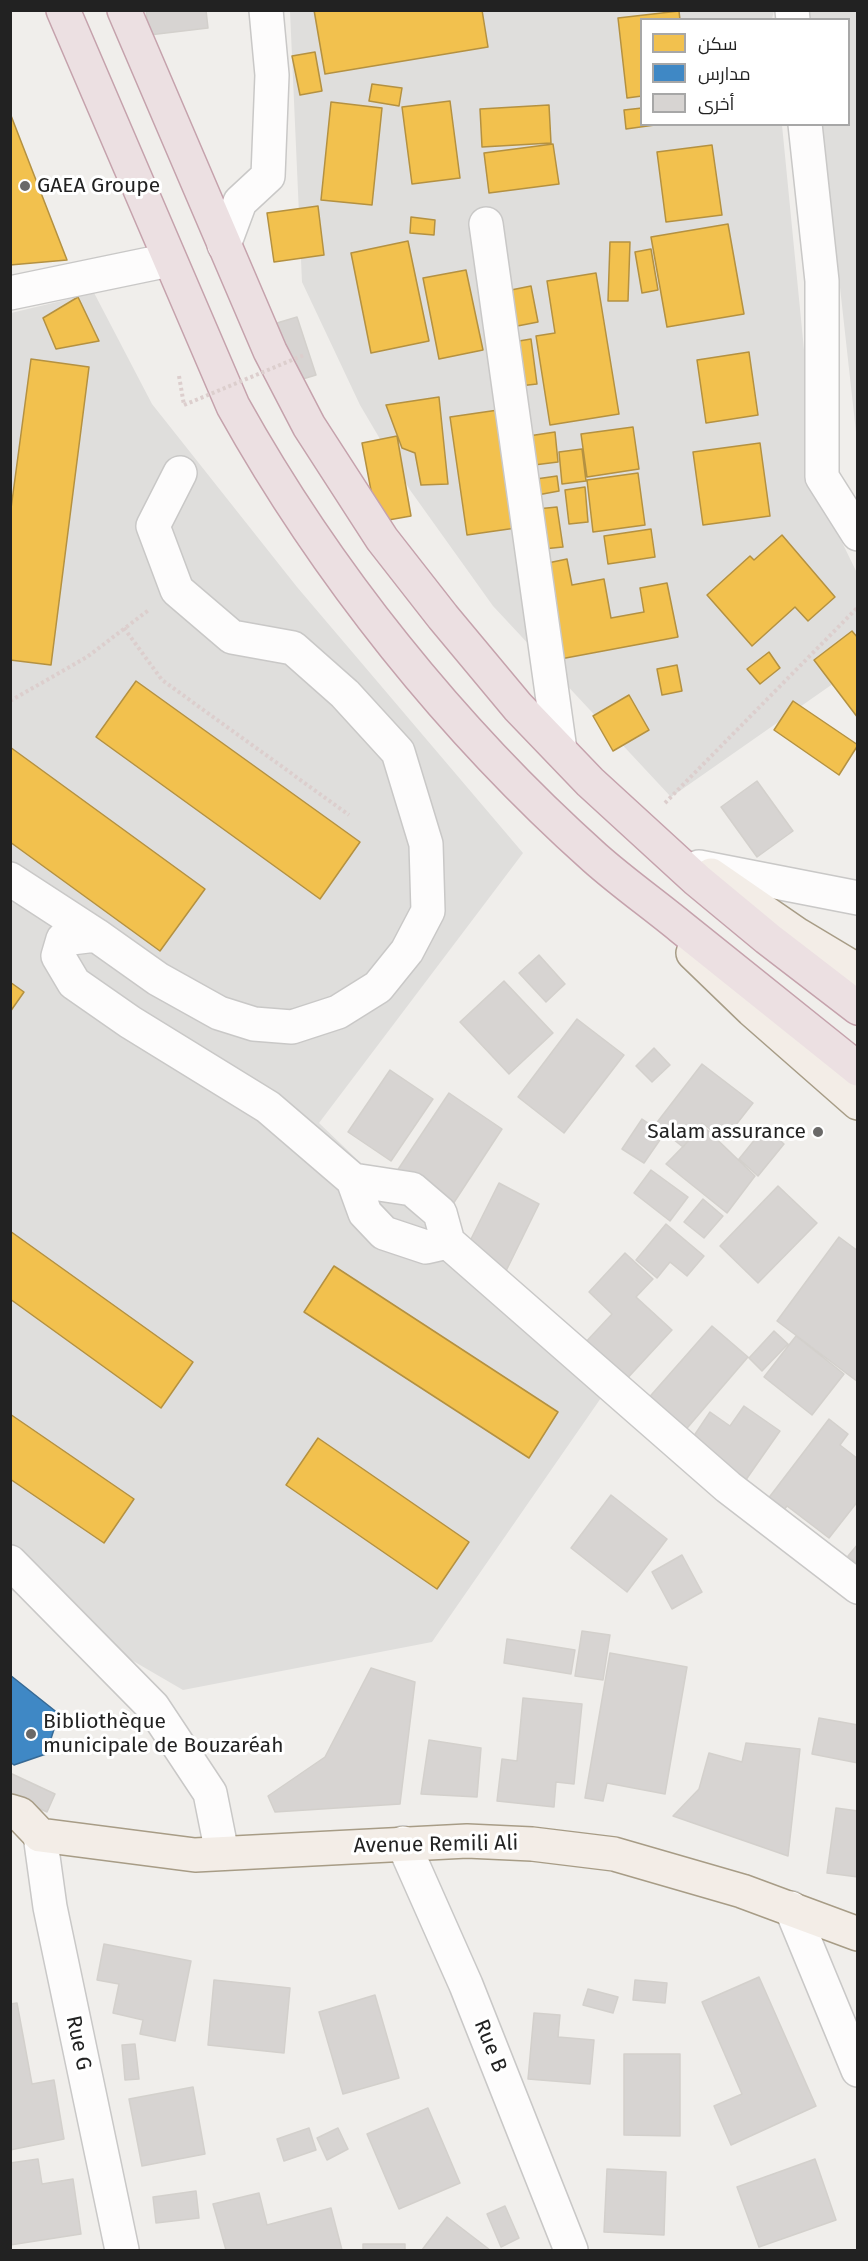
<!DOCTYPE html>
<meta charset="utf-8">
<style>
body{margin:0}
#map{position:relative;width:868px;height:2261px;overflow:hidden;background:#f0eeeb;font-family:"Fira Sans",Cairo,sans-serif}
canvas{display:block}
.frame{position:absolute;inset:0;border:12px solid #222;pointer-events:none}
.legend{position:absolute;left:640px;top:18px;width:210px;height:108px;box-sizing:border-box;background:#fff;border:2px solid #a7a7a7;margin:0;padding:8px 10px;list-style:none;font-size:18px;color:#222}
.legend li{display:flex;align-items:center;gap:12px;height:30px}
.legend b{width:30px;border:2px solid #a7a7a7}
</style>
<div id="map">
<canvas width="868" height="2261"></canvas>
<div class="frame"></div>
<ul class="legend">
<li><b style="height:16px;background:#f2c14e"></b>سكن</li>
<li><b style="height:16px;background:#3f88c5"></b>مدارس</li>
<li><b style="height:16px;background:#d7d4d2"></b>أخرى</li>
</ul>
</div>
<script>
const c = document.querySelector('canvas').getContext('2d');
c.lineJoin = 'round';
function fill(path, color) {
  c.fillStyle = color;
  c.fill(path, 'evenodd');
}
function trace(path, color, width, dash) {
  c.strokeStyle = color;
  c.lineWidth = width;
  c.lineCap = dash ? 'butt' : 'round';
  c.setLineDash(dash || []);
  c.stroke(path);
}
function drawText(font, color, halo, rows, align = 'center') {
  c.font = font + ' "Fira Sans",sans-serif';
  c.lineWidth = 6;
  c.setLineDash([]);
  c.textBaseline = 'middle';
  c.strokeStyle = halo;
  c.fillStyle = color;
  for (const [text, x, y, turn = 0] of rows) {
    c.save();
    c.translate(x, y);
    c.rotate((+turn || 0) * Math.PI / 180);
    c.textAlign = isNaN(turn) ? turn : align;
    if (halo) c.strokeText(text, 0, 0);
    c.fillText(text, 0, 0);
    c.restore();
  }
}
fill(new Path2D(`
 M290,11H774L772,19L642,20V124L782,125L818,493L857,573V667L671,797L493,606L410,490L360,405L302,282Z
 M809,11H857V441L822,125L848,124V20L810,19Z
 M91,287L152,404L297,587L523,853L319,1123L603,1395L432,1642L183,1690L11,1590V313L78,297Z`), '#dfdedc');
const homes = new Path2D(`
 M314,10H482L488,47L325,74Z
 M679,11L680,20H642V96L627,98L618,18Z
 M315,52L322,91L300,95L292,56Z
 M372,84L402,88L399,106L369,101Z
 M450,101L460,178L412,184L402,107Z
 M331,102L382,108L372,205L321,200Z
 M549,105L551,143L482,147L480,109Z
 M642,108V124H662L626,129L624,110Z
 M10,113L67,260L10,265Z
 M553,144L559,184L489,193L484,153Z
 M712,145L722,215L666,222L657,152Z
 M318,206L324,255L274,262L267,213Z
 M411,217L435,220L434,235L410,233Z
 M728,224L744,314L667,327L651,237Z
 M408,241L429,341L371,353L351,253Z
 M610,242H630L628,301H608Z
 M651,249L658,290L642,293L635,252Z
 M466,270L483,350L439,359L423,278Z
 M596,273L619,414L550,425L536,336L555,333L547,281Z
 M531,286L538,322L507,328L501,292Z
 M78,297L99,341L56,349L43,318Z
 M531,339L537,384L519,386L513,342Z
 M749,352L758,415L706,423L697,360Z
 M31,359L89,367L51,665L10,660V516Z
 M439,397L448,484L421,485L415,453L402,448L386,405Z
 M505,409L523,527L467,535L450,417Z
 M633,427L639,469L587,477L581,434Z
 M555,432L558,462L526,466L522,437Z
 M397,436L411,516L377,522L362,443Z
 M760,443L770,516L703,525L693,452Z
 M582,449L586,481L562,484L559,452Z
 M638,473L645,525L593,532L587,480Z
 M557,476L559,491L532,496L529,480Z
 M585,487L588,522L569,524L565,490Z
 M557,507L563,547L543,549L537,509Z
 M651,529L655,557L608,564L604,536Z
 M782,535L835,597L808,621L795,607L752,646L707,595L750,556L754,560Z
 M567,559L572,585L604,579L611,618L644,612L640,588L667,583L678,637L555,660L543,564Z
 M852,631L858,638V718L814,660Z
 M769,652L780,668L760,684L747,669Z
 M677,665L682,691L662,695L657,669Z
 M136,681L360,842L320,899L96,737Z
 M629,695L649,730L613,751L593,716Z
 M793,701L858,745L839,775L774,730Z
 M10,747L205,889L160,951L10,842Z
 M10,982L24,992L10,1012Z
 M10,1231L193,1362L161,1408L10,1299Z
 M334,1266L558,1412L529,1458L304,1312Z
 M10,1414L134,1499L104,1543L10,1479Z
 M318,1438L469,1542L437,1589L286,1485Z`);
fill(homes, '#f2c14e');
trace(homes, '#b49141', 1.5);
const schools = new Path2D(`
 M10,1675L59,1714L46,1754L14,1765L10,1762Z`);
fill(schools, '#3f88c5');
trace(schools, '#366994', 1.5);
const building = new Path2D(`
 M146,10H206L208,28L149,35Z
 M297,317L316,375L296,381L277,323Z
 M757,781L793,831L757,857L721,807Z
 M539,955L565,984L546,1002L519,973Z
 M504,981L553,1033L509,1074L460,1022Z
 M577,1019L624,1055L564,1133L518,1097Z
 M654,1048L670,1065L652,1082L636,1066Z
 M702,1064L753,1103L724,1140L702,1123L683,1147L655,1125Z
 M390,1070L433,1099L391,1161L348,1132Z
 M449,1093L502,1129L451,1207L397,1171Z
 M642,1119L664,1134L644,1163L622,1149Z
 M703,1126L755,1176L727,1213L666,1164Z
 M765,1127L784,1144L758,1176L739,1159Z
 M651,1170L688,1197L670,1221L634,1193Z
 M499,1183L539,1204L506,1271L465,1251Z
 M778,1186L817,1223L758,1283L720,1246Z
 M703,1199L723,1216L704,1238L684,1222Z
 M666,1224L704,1256L687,1276L670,1262L657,1278L636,1260Z
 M839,1237L858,1251V1382L777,1321Z
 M625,1253L653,1279L636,1297L672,1330L623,1383L583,1345L612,1314L589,1292Z
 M712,1326L748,1357L682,1434L645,1402Z
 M774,1331L788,1344L762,1371L749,1358Z
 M796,1336L844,1374L812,1415L764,1377Z
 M744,1406L780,1431L736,1494L681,1455L710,1412L730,1426Z
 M829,1419L848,1434L840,1445L858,1459V1501L829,1538L787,1506L776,1520L761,1508Z
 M611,1495L667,1539L627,1592L571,1548Z
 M858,1544V1564L848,1556Z
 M682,1555L702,1592L672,1609L652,1572Z
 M582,1631L610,1635L603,1680L575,1676Z
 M507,1639L575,1650L571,1674L504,1663Z
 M610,1653L687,1667L665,1794L607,1783L603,1801L585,1798Z
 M371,1668L415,1682L400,1804L275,1812L268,1796L325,1757Z
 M523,1698L582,1704L574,1784L556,1782L554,1807L497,1801L502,1759L517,1761Z
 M819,1718L858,1725V1763L812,1754Z
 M429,1740L481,1748L477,1797L421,1794Z
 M746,1743L800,1749L788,1856L673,1816L699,1789L709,1753L742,1762Z
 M10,1773L55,1794L47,1812L10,1795Z
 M836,1808L858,1811V1877L827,1873Z
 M104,1944L191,1961L175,2041L140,2034L143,2020L113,2013L119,1984L97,1980Z
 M759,1977L816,2106L731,2145L714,2106L742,2094L702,2002Z
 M214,1980L290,1988L284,2053L208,2045Z
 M635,1980L667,1983L665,2003L633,2000Z
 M588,1989L618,1997L613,2013L583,2005Z
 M375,1995L399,2078L343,2094L319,2012Z
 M17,2003L32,2084L54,2080L64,2139L10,2150V2004Z
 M534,2013L560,2015L558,2037L594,2040L590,2084L528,2079Z
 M135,2044L139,2079L125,2080L122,2045Z
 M624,2054H680V2136L624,2135Z
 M193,2087L205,2154L142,2166L129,2099Z
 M428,2108L460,2183L399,2209L367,2134Z
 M309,2128L316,2150L284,2161L277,2139Z
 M338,2128L348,2149L327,2160L317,2138Z
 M38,2159L42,2184L73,2179L81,2234L10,2245V2163Z
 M815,2159L836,2220L759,2247L737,2187Z
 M607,2169L666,2172L664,2235L604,2232Z
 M196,2191L199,2218L156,2223L153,2197Z
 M259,2193L267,2225L331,2208L342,2250H226L213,2204Z
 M505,2206L519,2238L501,2247L487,2214Z
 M447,2217L490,2250H422Z
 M363,2244H405V2250H363Z`);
fill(building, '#d7d4d2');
trace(building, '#d3d0cc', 1.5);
const minor = new Path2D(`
 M792,10L793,20
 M805,124L822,281V477L858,534
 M486,224L560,750
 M224,245L240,202L268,176L272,75L266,10
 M10,293L169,260
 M699,867L858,898
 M10,879L96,935L158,979L219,1013L254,1024L292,1027L338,1012L378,987L407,951L428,911L426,844L398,752L345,694L293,648L232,637L177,590L153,526L180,473
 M96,935L63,939L58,956L74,983L130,1022L268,1107L353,1180
 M353,1180L412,1189L440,1213L448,1242L426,1247L384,1233L365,1213Z
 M448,1242L728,1487L858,1587
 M10,1562L153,1707L210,1793L222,1853
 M40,1835L50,1907L122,2250
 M403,1843L466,1985L571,2250
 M791,1908L858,2070`);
const major = new Path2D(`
 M711,875L798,935L858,971
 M693,953L752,1010L858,1103
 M10,1811L20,1814L40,1835L195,1855L467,1841L532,1844L614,1854L742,1891L858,1934`);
const highway = new Path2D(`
 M63,10L233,406C326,573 452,730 595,858C622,882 653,904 681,927C740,975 799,1022 858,1069
 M124,10L270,351L309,426L382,539L443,617L518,707L590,782L697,880L767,938L858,1008`);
trace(minor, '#c9c8c7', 36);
trace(major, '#a79c86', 36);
trace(highway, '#c5a2ac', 36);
trace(new Path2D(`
 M179,376L184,405
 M124,628L162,680L349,815
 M10,701L87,657L150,609
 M665,803L858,607`), '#dccecd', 4, [3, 3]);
trace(minor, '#fdfcfc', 33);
trace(major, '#f3ede7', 33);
trace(highway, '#ece0e2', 33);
trace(new Path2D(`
 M184,405L304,355`), '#dccecd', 4, [3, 3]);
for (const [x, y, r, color] of [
 [25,186,6,"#6a6968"],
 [818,1132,6,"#6a6968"],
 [31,1734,6,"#6a6968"]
]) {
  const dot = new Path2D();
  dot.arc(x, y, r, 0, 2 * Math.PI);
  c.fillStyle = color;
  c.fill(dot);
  trace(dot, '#fff', 2);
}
drawText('21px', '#222', '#fff', [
 ["GAEA Groupe",37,186],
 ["Salam assurance",806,1132,"right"],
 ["Bibliothèque",43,1722],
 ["municipale de Bouzaréah",43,1746]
], 'left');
drawText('21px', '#222', '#fff', [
 ["Avenue Remili Ali",436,1845,-1],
 ["Rue G",78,2043,78],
 ["Rue B",490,2046,68]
]);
</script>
